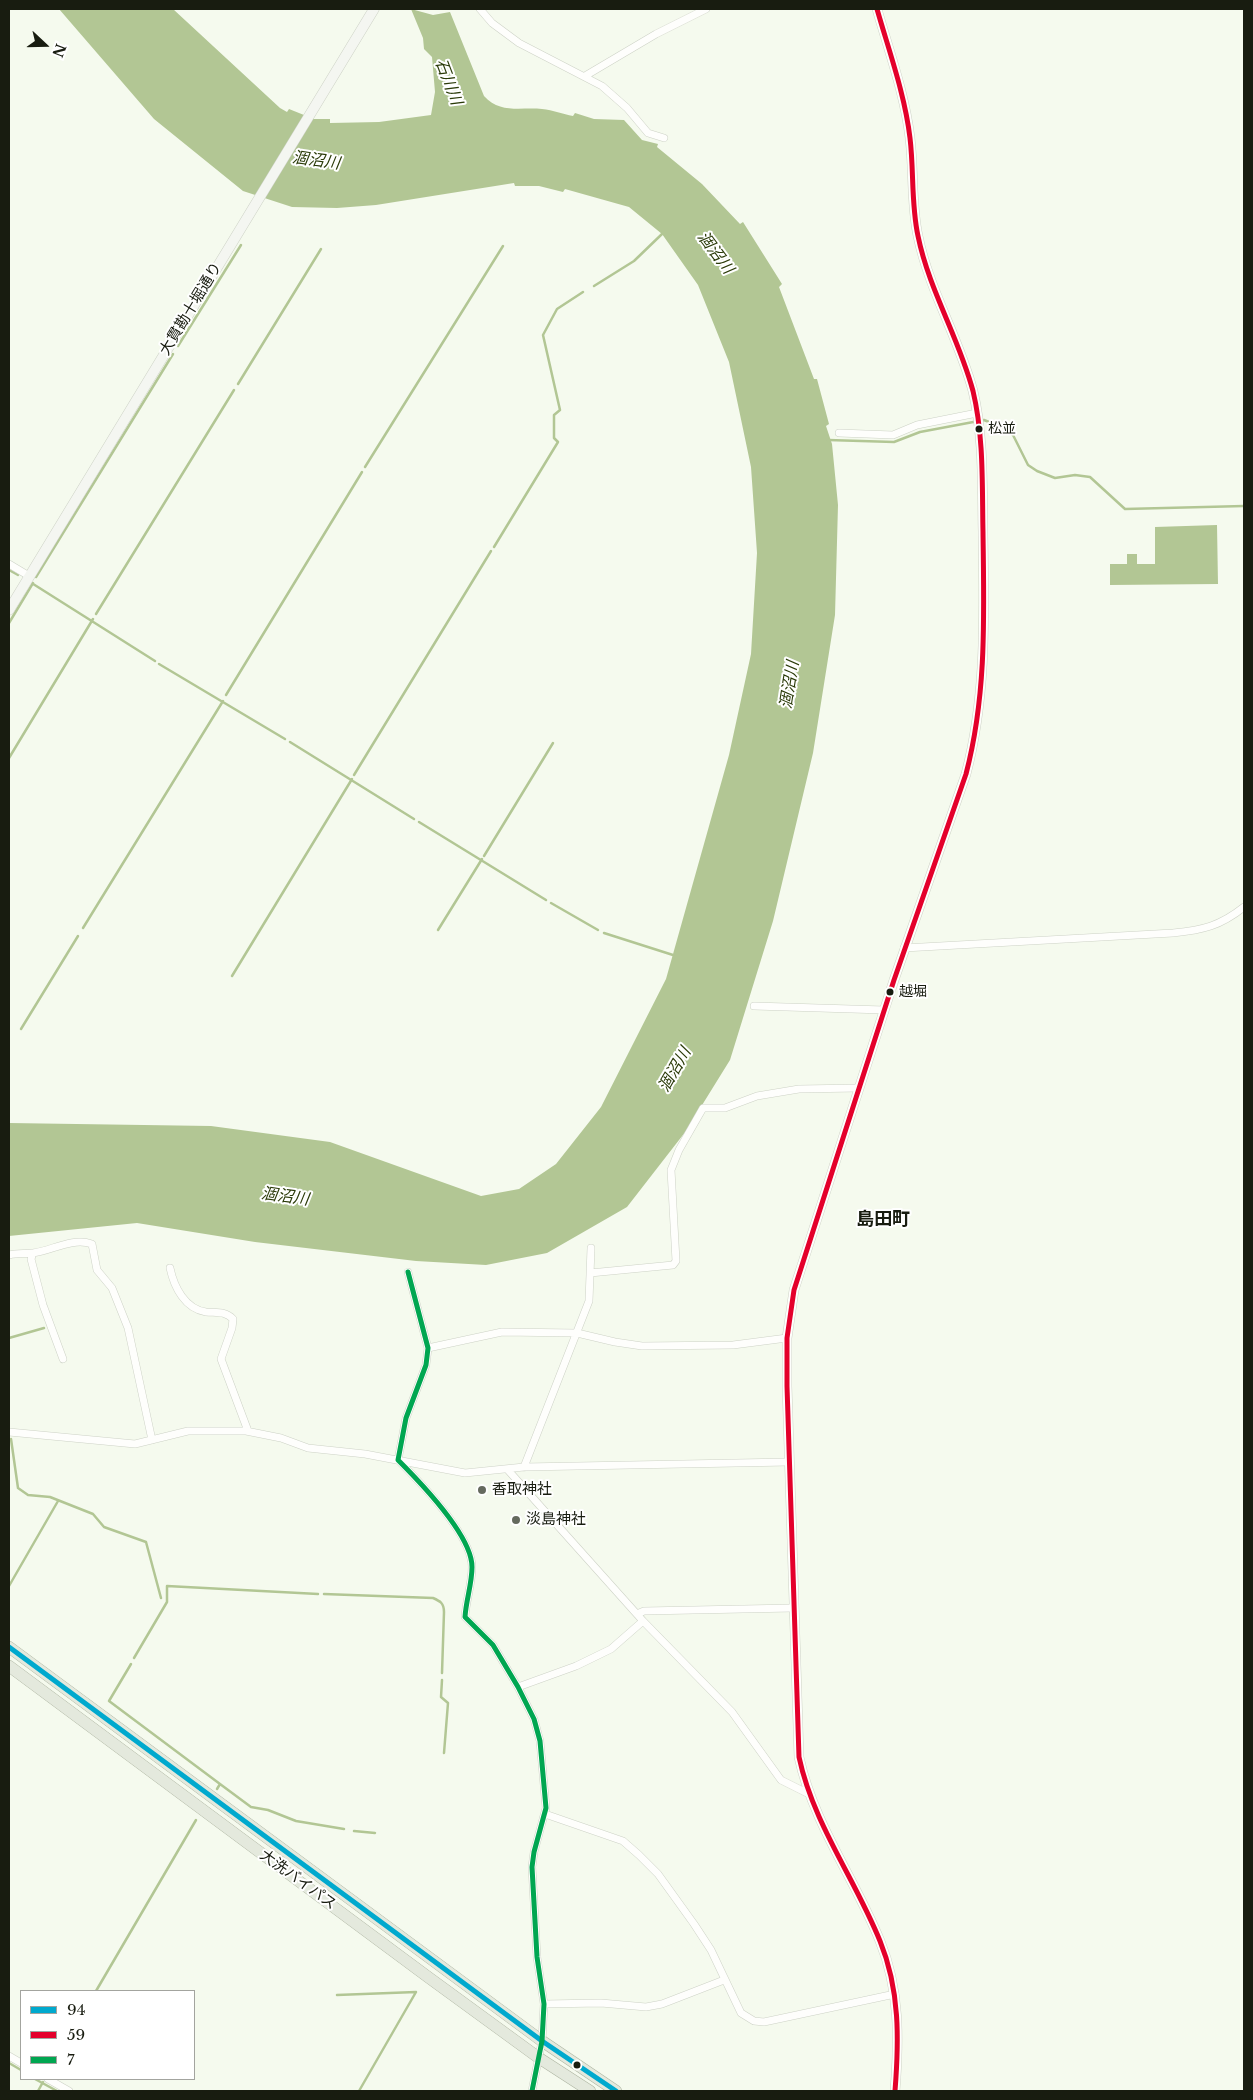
<!DOCTYPE html>
<meta charset="utf-8">
<style>
body{margin:0}
#map{position:relative;width:1253px;height:2100px;overflow:hidden;background:#f5faee;font-family:"Libre Baskerville",serif}
canvas{display:block}
.frame{position:absolute;inset:0;border:10px solid #181c10;pointer-events:none}
.legend{position:absolute;left:20px;top:1990px;width:175px;height:90px;box-sizing:border-box;background:#fff;border:1px solid #a3a49f;margin:0;padding:6px 9px;list-style:none;font-size:15px;color:#181c10}
.legend li{display:flex;align-items:center;gap:10px;height:25px}
.legend b{width:25px;border:1px solid #a3a49f}
.north{position:absolute;left:20px;top:20px;width:50px;height:50px;-webkit-text-stroke:4px #fff;paint-order:stroke;rotate:111deg;font-size:14px;font-weight:700;line-height:20px;text-align:center;color:#181c10}
.north::after{content:'';display:block;margin:auto;width:18px;height:22px;background:#181c10;clip-path:polygon(50% 0,100% 100%,50% 72%,0 100%)}
</style>
<div id="map">
<canvas width="1253" height="2100"></canvas>
<div class="frame"></div>
<ul class="legend">
<li><b style="height:6px;background:#00a9ce"></b>94</li>
<li><b style="height:6px;background:#e4002b"></b>59</li>
<li><b style="height:6px;background:#00a651"></b>7</li>
</ul>
<div class="north">N</div>
</div>
<script>
const c = document.querySelector('canvas').getContext('2d');
c.lineJoin = 'round';
function fill(path, color) {
  c.fillStyle = color;
  c.fill(path, 'evenodd');
}
function trace(path, color, width, dash) {
  c.strokeStyle = color;
  c.lineWidth = width;
  c.lineCap = dash ? 'butt' : 'round';
  c.setLineDash(dash || []);
  c.stroke(path);
}
function drawText(font, color, halo, rows, align = 'center') {
  c.font = font + ' "Libre Baskerville","Noto Sans JP",serif';
  c.lineWidth = 4;
  c.setLineDash([]);
  c.textBaseline = 'middle';
  c.strokeStyle = halo;
  c.fillStyle = color;
  for (const [text, x, y, turn = 0] of rows) {
    c.save();
    c.translate(x, y);
    c.rotate((+turn || 0) * Math.PI / 180);
    c.textAlign = isNaN(turn) ? turn : align;
    if (halo) c.strokeText(text, 0, 0);
    c.fillText(text, 0, 0);
    c.restore();
  }
}
fill(new Path2D(`
 M59,9H173L280,108L287,112L289,109L314,119H330V123L379,122L431,115L435,92L432,57L424,49L423,38L411,9L433,15L450,12L484,96C500,114 520,107 542,109C553,110 563,114 573,116L575,113L594,119L624,120L642,140L658,144L657,147L702,184L740,224L743,222L782,284L779,287L814,379H817L829,424L826,426L832,444L838,505L835,615L813,753L773,921L730,1060L686,1131L627,1207L547,1253L486,1265L416,1261L255,1242L137,1223L9,1236V1123L211,1126L330,1142L481,1196L519,1189L556,1164L601,1107L666,979L729,755L751,654L757,553L751,467L729,362L698,285L662,234L629,207L565,189L563,192L539,186H515L514,183L376,205L337,208L292,207L243,191L154,119Z
 M1217,525L1218,584L1110,585V564H1127V554H1137V564H1155V527Z`), '#b2c694');
trace(new Path2D(`
 M594,286L634,261L662,234
 M178,346L241,245
 M238,384L321,249
 M828,440L894,442L920,432L984,420L1007,429L1013,435L1028,465L1037,471L1055,478L1075,475L1090,477L1125,509L1244,506
 M365,467L503,246
 M494,547L558,442L554,438V415L560,410L543,335L557,309L583,292
 M9,570L18,575
 M36,577L173,354
 M30,582L155,661
 M96,614L234,390
 M9,623L33,583
 M159,664L285,739
 M226,695L362,472
 M290,742L414,819
 M9,758L93,619
 M354,775L491,551
 M419,822L546,900
 M484,856L553,743
 M551,903L598,930
 M83,928L223,701
 M438,930L482,859
 M604,933L673,955
 M232,976L352,779
 M21,1029L78,936
 M9,1338L44,1328
 M11,1439L18,1488L28,1495L50,1497L93,1514L104,1527L146,1542L161,1598
 M9,1586L58,1501
 M324,1594L433,1598C440,1601 444,1603 444,1612L442,1673
 M134,1658L167,1602V1586L318,1594
 M131,1664L109,1701L220,1784
 M442,1680L441,1697L448,1703L444,1753
 M217,1789L220,1784L251,1807L268,1810L296,1821L344,1829
 M354,1831L375,1833
 M96,1991L196,1820
 M337,1995L416,1992L359,2091
 M9,2063L21,2070
 M35,2079L57,2091
 M38,2091L43,2082`), '#b2c694', 2.5);
const minor = new Path2D(`
 M480,9L492,23L519,43L602,86L627,108L648,133L664,138
 M585,76L656,34L706,9
 M839,433L893,435L917,425L977,413
 M9,564L29,576
 M904,948L1173,933C1203,930 1220,926 1244,907
 M754,1006L884,1010
 M33,1253L31,1259L43,1305L63,1359
 M9,1255C17,1253 25,1254 33,1253C51,1251 72,1237 92,1244L97,1270L112,1288L128,1328L152,1440
 M170,1268C174,1287 185,1309 206,1312C217,1313 225,1311 233,1319L232,1328L221,1359L248,1431
 M408,1272L428,1348L426,1365L406,1418L398,1460C420,1482 472,1535 472,1567C472,1584 466,1600 465,1617L493,1645L518,1687L534,1719L540,1741L546,1808L534,1852L532,1867L537,1957L544,2004L542,2041L532,2091
 M590,1273L673,1265L676,1261L671,1170L679,1150L703,1108H725L757,1096L799,1089L858,1088
 M428,1348L502,1332L577,1333L615,1342L642,1346L733,1345L787,1338
 M9,1432L135,1444L188,1431H246L281,1438L308,1448L365,1454L465,1473L524,1467L789,1462
 M524,1467L589,1301L591,1248
 M507,1469L643,1621L732,1712L781,1780L809,1794
 M637,1614L644,1611L793,1608
 M518,1687L576,1666L611,1649L643,1621
 M545,1814L623,1841L639,1855L658,1874L694,1924L711,1950L741,2013L754,2021L764,2022L895,1994
 M544,2004L601,2003L646,2007L662,2004L724,1980
 M9,2056L21,2063
 M48,2079L69,2091`);
const tertiary = new Path2D(`
 M877,9C889,51 905,95 910,138C914,171 911,204 918,236C929,290 959,338 973,391C984,437 982,486 983,532C984,614 987,694 966,774L894,980L794,1290L787,1338V1386L799,1757C813,1823 855,1879 880,1941C900,1990 899,2040 895,2091`);
const secondary = new Path2D(`
 M9,610L374,9`);
const trunk = new Path2D(`
 M9,1647L542,2041L616,2091
 M9,1666L428,1977L539,2058L590,2091`);
trace(minor, '#cdd2c6', 8);
trace(tertiary, '#cdd2c6', 10);
trace(secondary, '#cdd2c6', 11);
trace(trunk, '#adb4a1', 12);
trace(minor, '#fefefc', 7);
trace(tertiary, '#fefefc', 9);
trace(secondary, '#f4f6f1', 10);
trace(trunk, '#e4e9dd', 11);
trace(new Path2D(`
 M9,1647L542,2041L616,2091`), '#00a9ce', 5);
trace(new Path2D(`
 M877,9C889,51 905,95 910,138C914,171 911,204 918,236C929,290 959,338 973,391C984,437 982,486 983,532C984,614 987,694 966,774L894,980L794,1290L787,1338V1386L799,1757C813,1823 855,1879 880,1941C900,1990 899,2040 895,2091`), '#e4002b', 5);
trace(new Path2D(`
 M408,1272L428,1348L426,1365L406,1418L398,1460C420,1482 472,1535 472,1567C472,1584 466,1600 465,1617L493,1645L518,1687L534,1719L540,1741L546,1808L534,1852L532,1867L537,1957L544,2004L542,2041L532,2091`), '#00a651', 5);
for (const [x, y, r, color] of [
 [979,429,4.5,"#181c10"],
 [890,992,4.5,"#181c10"],
 [482,1490,5,"#656a5e"],
 [516,1520,5,"#656a5e"],
 [577,2065,4.5,"#181c10"]
]) {
  const dot = new Path2D();
  dot.arc(x, y, r, 0, 2 * Math.PI);
  c.fillStyle = color;
  c.fill(dot);
  trace(dot, '#fff', 2);
}
drawText('14px', '#181c10', '#fff', [
 ["松並",988,429],
 ["越堀",899,992]
], 'left');
drawText('15px', '#181c10', '#fff', [
 ["大貫勘十堀通り",191,309,-59],
 ["大洗バイパス",298,1880,36]
]);
drawText('15px', '#181c10', '#fff', [
 ["香取神社",492,1490],
 ["淡島神社",526,1520]
], 'left');
drawText('italic 16px', '#2a3a08', '#fff', [
 ["石川川",448,82,69],
 ["涸沼川",316,161,8],
 ["涸沼川",715,253,53],
 ["涸沼川",790,685,-81],
 ["涸沼川",675,1070,-60],
 ["涸沼川",285,1197,8]
]);
drawText('bold 18px', '#181c10', '#fff', [
 ["島田町",883,1220]
]);
</script>
